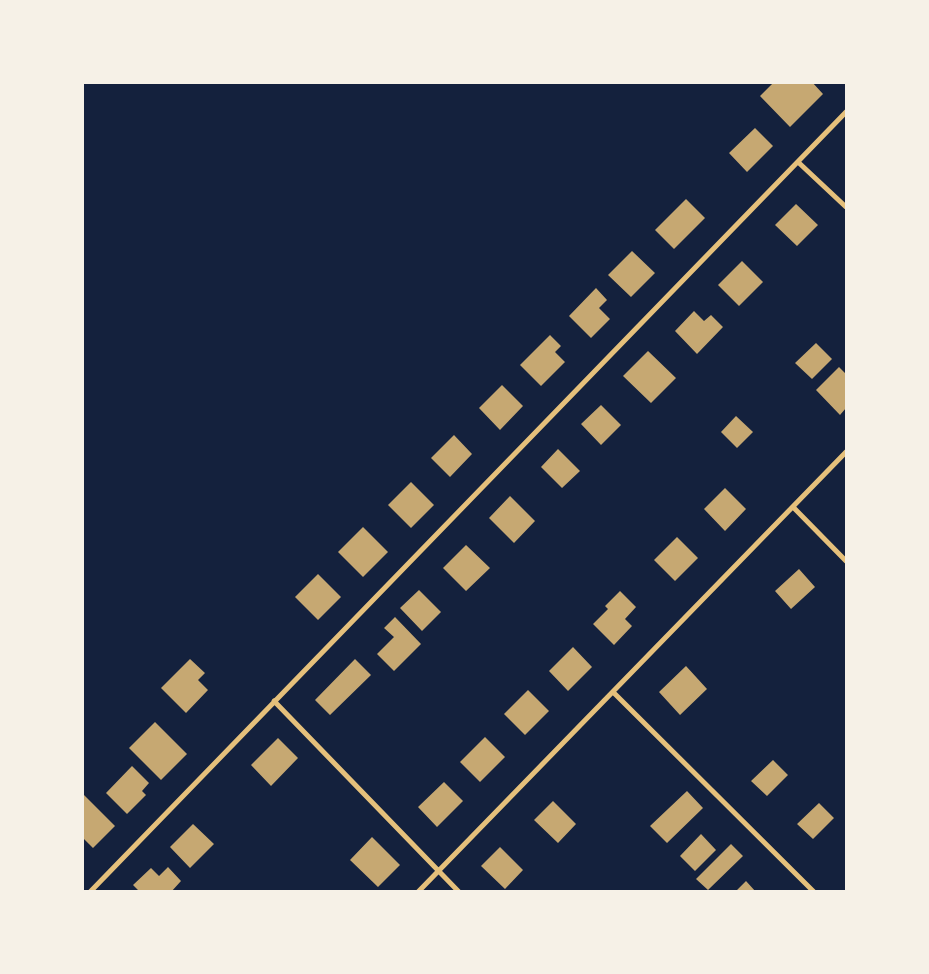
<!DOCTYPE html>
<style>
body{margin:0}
#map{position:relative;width:929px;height:974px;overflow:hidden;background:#14213d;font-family:"Nunito Sans",sans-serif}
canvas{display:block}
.frame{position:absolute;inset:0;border:84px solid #f6f1e7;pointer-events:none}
</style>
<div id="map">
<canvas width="929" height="974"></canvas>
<div class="frame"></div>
</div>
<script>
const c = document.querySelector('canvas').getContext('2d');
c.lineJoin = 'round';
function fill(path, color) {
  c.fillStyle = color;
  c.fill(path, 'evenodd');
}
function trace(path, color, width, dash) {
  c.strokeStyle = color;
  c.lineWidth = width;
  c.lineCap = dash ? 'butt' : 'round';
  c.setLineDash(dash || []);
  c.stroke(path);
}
fill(new Path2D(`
 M774,82H812L823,94L790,127L760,96Z
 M755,128L773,146L747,172L729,153Z
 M686,199L705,218L674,249L655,230Z
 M796,204L818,225L797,246L775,225Z
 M632,251L655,273L631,297L608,275Z
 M742,261L763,282L739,306L718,285Z
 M596,288L607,300L599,308L610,319L591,338L569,316Z
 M694,311L704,321L711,315L723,327L697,354L675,331Z
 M550,335L561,346L555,352L565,362L541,386L520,365Z
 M816,343L832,359L812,379L795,363Z
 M648,351L676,378L651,403L623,376Z
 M839,367L846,374V408L840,415L816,390Z
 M502,385L523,406L500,430L479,408Z
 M601,405L621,425L601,445L581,424Z
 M736,416L753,432L737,448L721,432Z
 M454,435L472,454L450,477L431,458Z
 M558,449L580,471L562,488L541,467Z
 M411,482L434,505L411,528L388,505Z
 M725,488L746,509L725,531L704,509Z
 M510,496L535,521L514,543L489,518Z
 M363,527L388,552L363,577L338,552Z
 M677,537L698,558L675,581L654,560Z
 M466,545L490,568L466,591L443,568Z
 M799,569L815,587L791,609L775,591Z
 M318,574L341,597L318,620L295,597Z
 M419,590L441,612L422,631L400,608Z
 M620,591L636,607L625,619L632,626L614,645L593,624L608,609L605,606Z
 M395,617L421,644L394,671L377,654L394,637L384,628Z
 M573,647L592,667L568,691L549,671Z
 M190,659L205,673L198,680L208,690L186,713L161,688Z
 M355,659L371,675L330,715L315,700Z
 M686,666L707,689L680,715L659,692Z
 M528,690L549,711L525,735L504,714Z
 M155,722L187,754L161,780L129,748Z
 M485,737L505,757L480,782L460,762Z
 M278,738L298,758L271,786L251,765Z
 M773,760L788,775L767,796L751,781Z
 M132,766L149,783L142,791L146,795L127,814L106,793Z
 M444,782L463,801L437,827L418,807Z
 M687,791L703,808L667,843L650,826Z
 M82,793L115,826L93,848L82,837Z
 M553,801L576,824L558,843L534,820Z
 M819,803L834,818L813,839L797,824Z
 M193,824L214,844L190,868L170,847Z
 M701,834L716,850L695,871L680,856Z
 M372,837L400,865L378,887L350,860Z
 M731,844L743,856L708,890L696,879Z
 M500,847L523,870L505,889L481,866Z
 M168,867L181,881L171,892H140L133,885L151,868L159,876Z
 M746,881L756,892H735Z`), '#c6a872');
trace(new Path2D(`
 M798,162L846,207
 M793,507L846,561
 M613,692L814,892
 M274,701L459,892
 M90,892L846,112
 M418,892L846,452`), '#e5c07b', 5);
</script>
